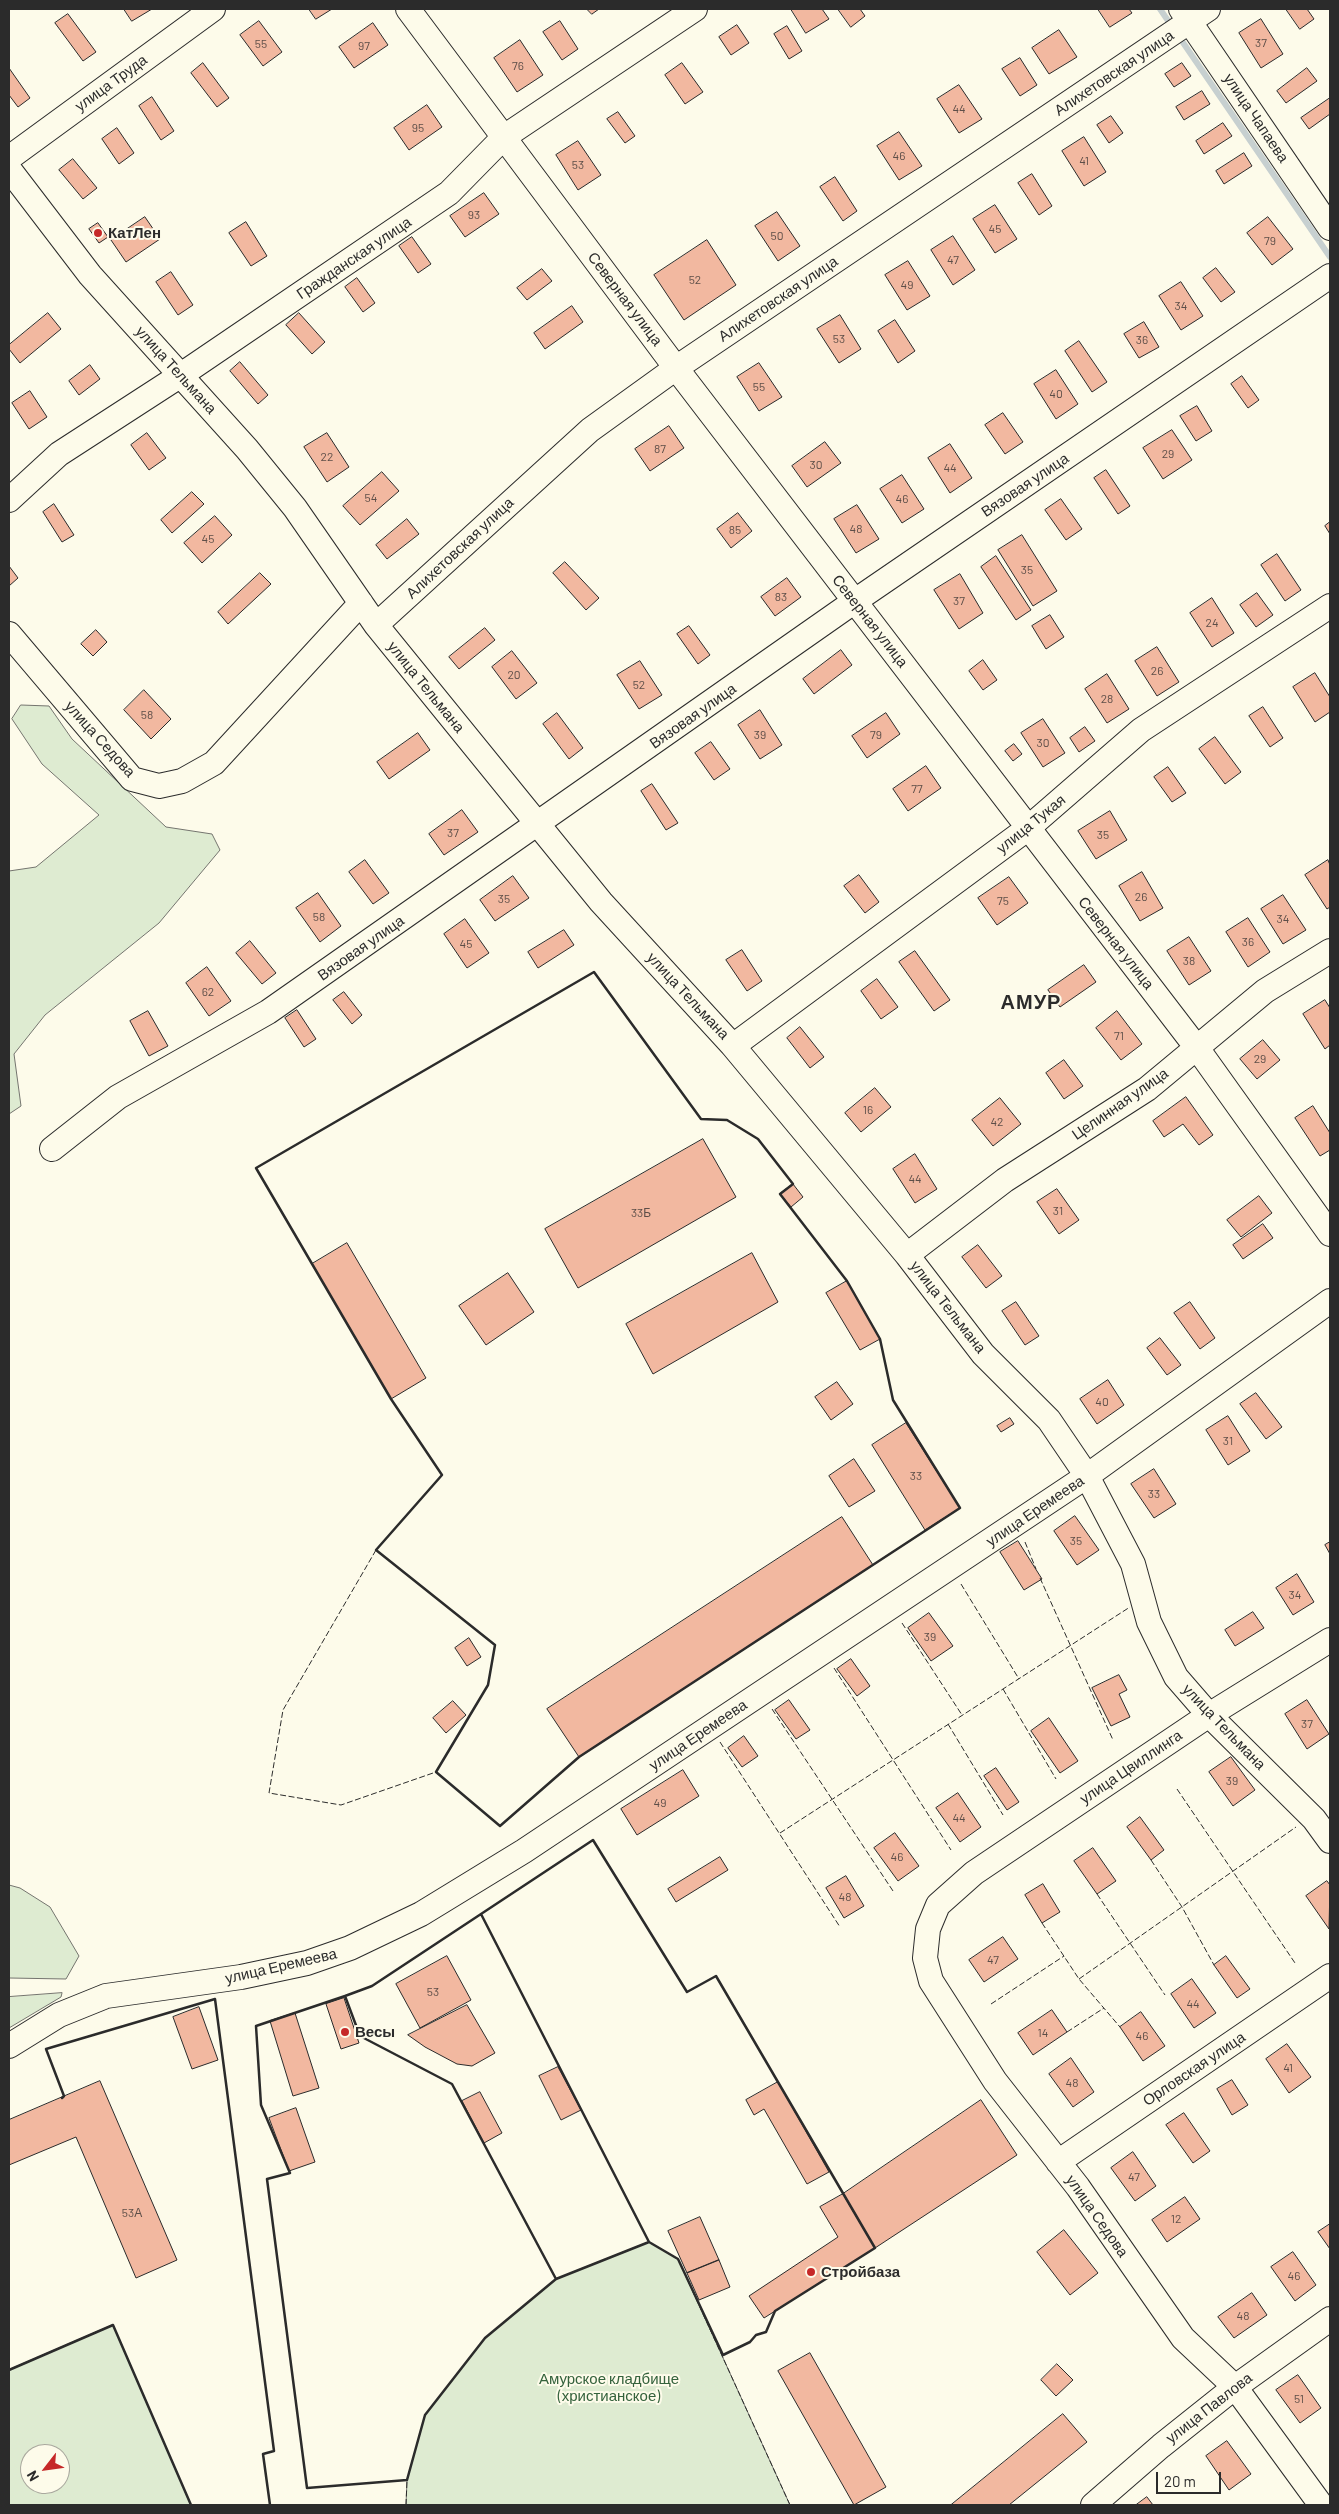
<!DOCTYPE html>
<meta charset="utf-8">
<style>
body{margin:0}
#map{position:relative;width:1339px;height:2514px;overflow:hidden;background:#fdfbea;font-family:Barlow,sans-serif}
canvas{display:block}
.frame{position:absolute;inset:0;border:10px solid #2b2b2b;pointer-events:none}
.north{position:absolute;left:20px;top:2444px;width:50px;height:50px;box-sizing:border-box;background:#fdfbea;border:1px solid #a9a89e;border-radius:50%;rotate:240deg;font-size:14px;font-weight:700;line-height:20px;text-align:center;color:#2b2b2b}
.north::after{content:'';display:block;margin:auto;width:18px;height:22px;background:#c62828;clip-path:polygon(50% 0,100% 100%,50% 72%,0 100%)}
.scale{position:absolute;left:1156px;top:2472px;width:65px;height:22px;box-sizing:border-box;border:2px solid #2b2b2b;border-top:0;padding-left:6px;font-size:15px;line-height:18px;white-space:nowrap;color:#2b2b2b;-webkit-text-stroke:4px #fdfbea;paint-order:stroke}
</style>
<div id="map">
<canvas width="1339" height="2514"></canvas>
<div class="frame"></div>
<div class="north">N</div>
<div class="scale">20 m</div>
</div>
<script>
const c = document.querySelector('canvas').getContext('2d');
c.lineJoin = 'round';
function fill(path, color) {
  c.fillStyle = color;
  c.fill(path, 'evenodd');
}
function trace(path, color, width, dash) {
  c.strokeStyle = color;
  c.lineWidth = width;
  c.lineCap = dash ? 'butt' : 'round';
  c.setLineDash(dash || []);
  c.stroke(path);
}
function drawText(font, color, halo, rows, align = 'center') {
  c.font = font + ' Barlow,sans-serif';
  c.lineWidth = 4;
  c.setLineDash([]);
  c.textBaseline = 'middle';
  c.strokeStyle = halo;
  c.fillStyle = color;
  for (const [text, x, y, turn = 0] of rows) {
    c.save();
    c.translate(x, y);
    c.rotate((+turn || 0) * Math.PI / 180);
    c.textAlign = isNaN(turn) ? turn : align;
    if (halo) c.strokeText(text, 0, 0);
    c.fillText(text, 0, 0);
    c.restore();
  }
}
const green = new Path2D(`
 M21,705L49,706L72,739L166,827L212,834L220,850L159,923L45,1015L14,1054L21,1106L9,1114V871L36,867L99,815L42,764L12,719Z
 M9,1885L20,1888L50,1907L79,1956L66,1979L9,1978Z
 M62,1993L61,1997L9,2028V1997Z
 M649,2242L678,2259L790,2505H406L407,2480L425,2415L485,2338L556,2279Z
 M113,2325L191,2505H9V2370ZM30,2454H60V2484H30Z`);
fill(green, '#deebd1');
trace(green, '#74746e', 1);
trace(new Path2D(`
 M1160,9L1330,257`), '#c7d0d0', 6);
const building = new Path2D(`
 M124,9H152L132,21Z
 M309,9H332L316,19Z
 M587,9H599L592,14Z
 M791,9H822L829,19L806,33Z
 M838,9H860L865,16L851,27Z
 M1098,9H1129L1132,13L1110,27Z
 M1286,9H1307L1314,19L1300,29Z
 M68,14L96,52L83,61L55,23Z
 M1261,19L1283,54L1261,68L1239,33Z
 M259,21L282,52L263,66L240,35Z
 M560,21L578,49L562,60L543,32Z
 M373,23L388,45L354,68L339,47Z
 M737,25L749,43L731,55L719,37Z
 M787,26L802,51L789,59L774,34Z
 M1059,30L1077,57L1049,74L1032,48Z
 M520,40L543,75L517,92L494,58Z
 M1020,58L1037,85L1020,96L1002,69Z
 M203,63L229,98L217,107L191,73Z
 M682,63L703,92L685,104L665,75Z
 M1182,63L1191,76L1174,87L1165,74Z
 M9,68L30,98L18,107L9,95Z
 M1307,68L1317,81L1286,103L1277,91Z
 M959,85L982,119L959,133L937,99Z
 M1202,91L1210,104L1184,120L1176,107Z
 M152,97L174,131L161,140L139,106Z
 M1330,98V114L1309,129L1301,118Z
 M427,105L442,127L409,150L394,128Z
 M618,112L635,136L625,143L607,119Z
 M1111,116L1123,133L1109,143L1097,125Z
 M1223,123L1232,136L1204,154L1196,141Z
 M117,128L134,153L119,164L102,139Z
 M899,132L922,166L899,180L877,146Z
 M1084,137L1106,172L1084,186L1062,151Z
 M578,141L601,175L578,190L556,155Z
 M1244,153L1252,166L1224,184L1216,171Z
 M73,159L97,188L83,199L59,170Z
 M1032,174L1052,206L1039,215L1018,183Z
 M835,177L857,211L843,221L820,187Z
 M484,193L499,214L465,237L450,216Z
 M995,205L1017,239L995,253L973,219Z
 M777,212L800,246L778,261L755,226Z
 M145,217L160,239L126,262L111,240Z
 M1268,217L1293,249L1272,265L1247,233Z
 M246,222L267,256L251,266L229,233Z
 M98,223L108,237L99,243L89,229Z
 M953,236L975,270L953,285L931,250Z
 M412,237L431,264L418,273L399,246Z
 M707,240L736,285L684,320L654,275Z
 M908,261L930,296L907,310L885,275Z
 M1216,268L1235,292L1221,302L1203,278Z
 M542,269L552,281L527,300L517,288Z
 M171,272L193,305L178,315L156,282Z
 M357,278L375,303L363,312L345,287Z
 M1181,282L1203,316L1181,330L1159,296Z
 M572,306L583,322L545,349L534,333Z
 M48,313L61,329L20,363L9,349V345Z
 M299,313L325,342L312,354L286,325Z
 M840,315L861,349L839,363L817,329Z
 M895,320L915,351L898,363L878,331Z
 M1144,322L1159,347L1139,358L1124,334Z
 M1079,341L1107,382L1092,392L1065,351Z
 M240,362L268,395L258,404L230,371Z
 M759,363L782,397L759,411L737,377Z
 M90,365L100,379L79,395L69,381Z
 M1056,370L1078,404L1056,419L1034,384Z
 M1242,376L1259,400L1248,408L1231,384Z
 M30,391L47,417L29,429L12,403Z
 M1197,406L1212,431L1196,441L1180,416Z
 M1003,413L1023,442L1005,454L985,425Z
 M669,426L684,448L650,471L635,449Z
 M1172,430L1192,460L1163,479L1143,448Z
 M147,433L166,458L149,470L131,445Z
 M327,433L349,467L327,482L304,447Z
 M825,442L841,463L807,487L792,466Z
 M950,444L972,478L950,493L928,458Z
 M1106,470L1130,506L1118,514L1094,478Z
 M382,472L399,491L360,525L343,506Z
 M902,475L924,509L902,523L880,489Z
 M192,492L204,504L172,533L161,520Z
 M1061,499L1082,529L1066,540L1045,510Z
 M54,504L74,535L62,542L43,512Z
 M857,505L879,539L856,553L834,519Z
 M738,513L752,531L731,548L717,529Z
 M215,516L232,535L202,563L184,543Z
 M407,519L419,534L387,559L376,545Z
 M1330,522V534L1325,526Z
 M1022,535L1057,591L1033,606L998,550Z
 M1277,554L1301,590L1285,601L1261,565Z
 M996,556L1031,610L1016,620L981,567Z
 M565,562L599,598L586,610L553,573Z
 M9,566L18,578L9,586Z
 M260,573L271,584L228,624L218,612Z
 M960,574L983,613L959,629L934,590Z
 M787,578L801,597L775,616L761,597Z
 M1257,593L1273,615L1256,627L1240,605Z
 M1212,598L1234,633L1212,647L1190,613Z
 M1050,615L1064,637L1046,649L1032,626Z
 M689,626L710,655L698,664L677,634Z
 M485,628L495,640L459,669L449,657Z
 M96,630L107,642L93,656L81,644Z
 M1157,647L1179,682L1157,696L1135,661Z
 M841,650L852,665L814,694L803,679Z
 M512,651L537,683L516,699L492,667Z
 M983,660L997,680L983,690L969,671Z
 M640,661L662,695L639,709L617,675Z
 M1315,673L1330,697V712L1315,722L1293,687Z
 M1107,674L1129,709L1107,723L1085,689Z
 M144,690L171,719L151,739L124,710Z
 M1263,707L1283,738L1270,747L1249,716Z
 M760,710L782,745L760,759L738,725Z
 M557,713L583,748L569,759L543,724Z
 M886,713L900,734L867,758L852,736Z
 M1043,719L1065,753L1043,767L1021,733Z
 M1085,727L1095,741L1079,752L1070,738Z
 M418,733L430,750L389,779L377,762Z
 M1215,737L1241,772L1225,784L1199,749Z
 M711,742L730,769L714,780L695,753Z
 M1014,744L1022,754L1013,761L1005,751Z
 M926,766L941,788L908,811L893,789Z
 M1168,767L1186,793L1172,802L1154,777Z
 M652,784L678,823L666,830L641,791Z
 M462,810L478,832L444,855L429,834Z
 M1110,811L1127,840L1096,859L1078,831Z
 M365,860L389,893L373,904L349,872Z
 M1328,860L1330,865V907L1327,909L1305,875Z
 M1142,872L1163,908L1140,921L1119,886Z
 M859,875L879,902L865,913L844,886Z
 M513,876L529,898L495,921L480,900Z
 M1009,877L1028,903L997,925L978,898Z
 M318,893L341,926L320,942L296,908Z
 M1283,895L1306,930L1283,944L1261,909Z
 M1248,918L1270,952L1248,967L1226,932Z
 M465,919L489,953L467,968L444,934Z
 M564,930L574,945L538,968L528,952Z
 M1189,937L1211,971L1189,985L1167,951Z
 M250,941L276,973L262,984L236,953Z
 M742,950L762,981L747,991L726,960Z
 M915,951L950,1000L934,1011L899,962Z
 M1084,965L1096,982L1060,1007L1048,990Z
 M207,967L231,1001L209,1016L186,983Z
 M877,979L898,1007L881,1019L861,991Z
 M344,992L362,1015L352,1024L333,1000Z
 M1325,1000L1330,1008V1045L1325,1049L1303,1014Z
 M297,1010L316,1039L304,1047L285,1018Z
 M148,1011L168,1046L149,1056L130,1021Z
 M1117,1011L1142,1044L1121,1060L1096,1028Z
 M800,1027L824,1057L810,1068L787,1038Z
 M1263,1040L1280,1060L1257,1079L1240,1059Z
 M1064,1060L1083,1086L1064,1099L1046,1073Z
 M875,1088L891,1107L861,1132L845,1113Z
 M1186,1097L1213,1135L1199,1145L1183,1124L1164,1137L1153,1121Z
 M1000,1098L1021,1124L993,1146L972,1120Z
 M1313,1106L1330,1133V1150L1320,1156L1295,1118Z
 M703,1139L736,1197L578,1288L545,1229Z
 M915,1154L937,1189L915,1203L893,1169Z
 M793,1184L803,1197L791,1207L780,1194Z
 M1057,1189L1079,1220L1059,1234L1037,1202Z
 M1259,1196L1272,1213L1241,1237L1227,1220Z
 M1263,1224L1273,1238L1243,1259L1233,1245Z
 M347,1243L426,1378L391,1399L312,1264Z
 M978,1245L1002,1276L986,1288L962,1257Z
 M752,1253L778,1302L653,1374L626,1324Z
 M508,1273L534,1312L486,1345L459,1306Z
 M847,1281L880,1339L860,1350L826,1293Z
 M1016,1302L1039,1336L1025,1345L1002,1311Z
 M1190,1302L1215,1338L1200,1349L1174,1313Z
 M1160,1338L1181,1365L1167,1375L1147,1348Z
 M1108,1380L1124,1405L1097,1424L1080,1399Z
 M837,1382L853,1404L831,1420L815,1397Z
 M1256,1393L1282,1427L1266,1439L1240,1404Z
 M1228,1416L1250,1451L1228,1465L1206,1430Z
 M1010,1418L1014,1424L1001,1432L997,1426Z
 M906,1423L960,1508L925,1530L872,1445Z
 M854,1459L875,1491L849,1507L829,1476Z
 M1154,1469L1176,1504L1154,1518L1131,1484Z
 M1075,1516L1099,1550L1077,1565L1054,1531Z
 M842,1517L873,1565L579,1757L547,1709Z
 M1018,1541L1042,1579L1024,1590L1000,1552Z
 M1330,1542V1554L1325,1545Z
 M1297,1574L1314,1602L1293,1615L1276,1588Z
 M1253,1612L1264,1628L1235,1646L1225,1630Z
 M929,1613L953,1646L931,1661L908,1628Z
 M469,1638L481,1657L467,1666L455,1648Z
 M851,1659L870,1686L857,1696L837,1669Z
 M1119,1675L1127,1690L1119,1694L1130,1717L1111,1726L1092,1688Z
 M789,1700L810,1730L796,1739L775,1710Z
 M1307,1700L1329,1734L1307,1749L1285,1714Z
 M453,1701L466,1715L446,1733L433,1718Z
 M1049,1718L1078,1761L1060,1773L1031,1731Z
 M744,1736L758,1756L742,1767L728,1748Z
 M1231,1757L1255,1790L1233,1806L1209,1772Z
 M996,1768L1019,1802L1007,1810L984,1776Z
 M683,1770L699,1796L637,1835L621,1809Z
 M958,1793L981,1827L960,1842L936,1808Z
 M1140,1817L1164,1850L1151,1860L1127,1827Z
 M895,1833L919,1866L898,1881L874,1848Z
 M1093,1848L1116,1881L1097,1894L1074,1861Z
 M720,1857L728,1870L676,1902L668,1889Z
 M846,1876L864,1906L844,1918L826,1888Z
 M1327,1881L1330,1885L1329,1929L1306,1896Z
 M1043,1884L1060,1912L1042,1923L1025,1895Z
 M1003,1937L1018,1959L984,1982L969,1960Z
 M447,1956L471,2000L420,2028L396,1984Z
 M1226,1956L1250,1989L1237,1998L1214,1965Z
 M1192,1979L1216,2013L1194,2028L1171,1994Z
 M344,1998L359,2043L341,2049L326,2004Z
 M467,2005L495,2053L472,2066L457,2064L425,2047L408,2035Z
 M199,2007L218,2060L192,2069L173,2017Z
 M1052,2010L1067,2032L1033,2055L1018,2033Z
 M1141,2012L1165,2046L1143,2061L1120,2027Z
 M295,2013L319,2088L293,2096L270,2021Z
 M1287,2044L1311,2077L1289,2093L1266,2059Z
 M1071,2058L1094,2092L1073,2107L1049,2074Z
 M558,2067L581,2110L561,2120L539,2076Z
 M1232,2080L1248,2105L1232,2115L1217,2089Z
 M100,2081L177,2260L136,2278L76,2137L9,2165V2120Z
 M778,2082L829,2172L807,2184L764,2109L754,2115L746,2100Z
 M480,2092L502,2133L484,2143L462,2101Z
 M981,2100L1017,2155L875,2248L843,2194Z
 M296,2108L315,2162L289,2171L269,2118Z
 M1184,2113L1210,2151L1193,2163L1166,2125Z
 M1133,2152L1156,2186L1135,2201L1111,2168Z
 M843,2194L875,2248L764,2318L749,2296L838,2237L820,2207Z
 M1185,2197L1200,2219L1167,2242L1152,2220Z
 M700,2217L719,2260L687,2273L668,2231Z
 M1330,2224V2249L1318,2232Z
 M1064,2230L1098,2273L1070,2295L1037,2252Z
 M1293,2252L1316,2285L1295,2301L1271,2267Z
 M719,2260L730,2287L699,2300L687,2273Z
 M1252,2293L1267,2315L1234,2338L1218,2317Z
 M810,2353L886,2487L854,2505L778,2371Z
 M1057,2364L1073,2380L1056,2396L1041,2380Z
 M1298,2375L1321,2408L1300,2423L1276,2390Z
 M1063,2414L1087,2442L1009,2505H951Z
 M1227,2441L1251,2474L1229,2490L1206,2456Z
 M1147,2497L1153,2505H1136Z`);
fill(building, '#f2b8a0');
trace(building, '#2b2b2b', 1);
const minor = new Path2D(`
 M408,9L676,368L1197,1048L1330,1234
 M1181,9L1330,228
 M9,158L213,9
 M9,169L90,275L247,449L295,508L376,625L601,902L733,1046L907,1255L983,1354L1049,1420L1087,1476L1133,1564L1149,1622L1176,1677L1209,1715L1314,1819L1330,1841
 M9,500L59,454L181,375L449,193L504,137L695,9
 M376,625L590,430L676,368L1208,9
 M9,634L132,779L159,786L182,781L214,763L361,603
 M733,1046L1027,829L1141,730L1330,606
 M52,1149L118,1097L268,1012L855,601L1330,276
 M907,1255L1005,1180L1147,1089L1265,991L1330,951
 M9,2046L59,2015L106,1996L241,1977L307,1963L350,1948L421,1914L524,1851L1087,1476L1330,1301
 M1058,2162L1330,1976
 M1093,2505L1161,2446L1235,2387L1330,2319
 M1321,2505L1235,2387L1183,2338L1078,2187L995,2081L931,1981L925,1958L928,1929L938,1905L974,1873L1209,1715L1330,1640`);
trace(minor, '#2b2b2b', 26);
trace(minor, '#fdfbea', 24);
trace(new Path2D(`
 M1025,1542L1036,1569
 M376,1550L495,1645L488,1685L436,1772L341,1805L269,1793L283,1710Z
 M1040,1578L1113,1740
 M961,1584L1019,1679
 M902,1623L962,1715
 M834,1668L951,1850
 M1003,1689L1056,1779
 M772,1709L893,1891
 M948,1724L1003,1815
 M720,1742L840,1927
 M1177,1789L1295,1963
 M780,1833L1130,1607
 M1151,1860L1182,1907L1214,1965
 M1097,1894L1165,1995
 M1042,1923L1079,1979L1120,2027
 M1079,1979L1296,1827
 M991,2004L1064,1956
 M1067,2032L1104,2008
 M9,2370L113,2325L191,2505
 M406,2505L407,2480L425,2415L485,2338L556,2279L649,2242L678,2259L790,2505`), '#2b2b2b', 1, [6, 2.5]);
trace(new Path2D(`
 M594,972L701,1119L727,1120L758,1139L793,1184L780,1194L847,1281L880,1339L893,1400L960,1508L579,1757L500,1826L436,1772L488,1685L495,1645L376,1550L442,1475L391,1399L256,1168Z
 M593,1840L687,1992L716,1976L875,2248L775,2311L766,2332L756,2335L750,2342L723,2355L678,2259L649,2242L481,1914Z
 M481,1914L649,2242L556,2279L452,2084L360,2036L345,1996L372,1986Z
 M345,1996L360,2036L452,2084L556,2279L485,2338L425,2415L407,2480L307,2488L267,2179L290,2173L261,2105L256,2026Z
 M62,2098L64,2096L46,2049L215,1999L274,2451L263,2454L270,2505
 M9,2370L113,2325L191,2505`), '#2b2b2b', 2.5);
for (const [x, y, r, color] of [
 [98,233,5,"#c62828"],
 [345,2032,5,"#c62828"],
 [811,2272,5,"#c62828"]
]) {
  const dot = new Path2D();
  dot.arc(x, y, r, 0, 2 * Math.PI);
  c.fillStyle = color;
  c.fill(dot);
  trace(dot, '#fdfbea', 2);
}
drawText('12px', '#5d4e48', null, [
 ["37",1261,43],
 ["55",261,44],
 ["97",364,46],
 ["76",518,66],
 ["44",959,109],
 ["95",418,128],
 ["46",899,156],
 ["41",1084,161],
 ["53",578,165],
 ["93",474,215],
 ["45",995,229],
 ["50",777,236],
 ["79",1270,241],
 ["47",953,260],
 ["52",695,280],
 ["49",907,285],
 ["34",1181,306],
 ["53",839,339],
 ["36",1142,340],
 ["55",759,387],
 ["40",1056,394],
 ["87",660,449],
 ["29",1168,454],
 ["22",327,457],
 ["30",816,465],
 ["44",950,468],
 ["54",371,498],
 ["46",902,499],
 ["48",856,529],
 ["85",735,530],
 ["45",208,539],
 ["35",1027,570],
 ["83",781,597],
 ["37",959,601],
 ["24",1212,623],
 ["26",1157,671],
 ["20",514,675],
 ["52",639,685],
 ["28",1107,699],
 ["58",147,715],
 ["39",760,735],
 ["79",876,735],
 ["30",1043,743],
 ["77",917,789],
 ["37",453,833],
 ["35",1103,835],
 ["26",1141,897],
 ["35",504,899],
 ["75",1003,901],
 ["58",319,917],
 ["34",1283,919],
 ["36",1248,942],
 ["45",466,944],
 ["38",1189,961],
 ["62",208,992],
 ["71",1119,1036],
 ["29",1260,1059],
 ["16",868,1110],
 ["42",997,1122],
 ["44",915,1179],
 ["31",1058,1211],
 ["33Б",641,1213],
 ["40",1102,1402],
 ["31",1228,1441],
 ["33",916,1476],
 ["33",1154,1494],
 ["35",1076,1541],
 ["34",1295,1595],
 ["39",930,1637],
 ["37",1307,1724],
 ["39",1232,1781],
 ["49",660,1803],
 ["44",959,1818],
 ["46",897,1857],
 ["48",845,1897],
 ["47",993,1960],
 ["53",433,1992],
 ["44",1193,2004],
 ["14",1043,2033],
 ["46",1142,2036],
 ["41",1288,2068],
 ["48",1072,2083],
 ["47",1134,2177],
 ["53А",132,2213],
 ["12",1176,2219],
 ["46",1294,2276],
 ["48",1243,2316],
 ["51",1299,2399]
]);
drawText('15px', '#2b2b2b', '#fdfbea', [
 ["Алихетовская улица",1114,73,-34],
 ["улица Труда",111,83,-36],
 ["улица Чапаева",1256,118,56],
 ["Гражданская улица",354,258,-34],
 ["Северная улица",625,299,53],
 ["Алихетовская улица",778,299,-34],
 ["улица Тельмана",176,370,48],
 ["Вязовая улица",1025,485,-34],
 ["Алихетовская улица",460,548,-43],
 ["Северная улица",870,621,52],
 ["улица Тельмана",426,687,51],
 ["Вязовая улица",693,716,-35],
 ["улица Седова",100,739,48],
 ["улица Тукая",1031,824,-39],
 ["Северная улица",1116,943,52],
 ["Вязовая улица",361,948,-35],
 ["улица Тельмана",688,996,47],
 ["Целинная улица",1120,1104,-35],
 ["улица Тельмана",948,1307,52],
 ["улица Еремеева",1035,1511,-34],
 ["улица Тельмана",1224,1727,46],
 ["улица Еремеева",698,1735,-34],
 ["улица Цвиллинга",1131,1767,-34],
 ["улица Еремеева",281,1966,-13],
 ["Орловская улица",1194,2069,-34],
 ["улица Седова",1097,2216,55],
 ["улица Павлова",1209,2408,-38]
]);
drawText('bold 15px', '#2b2b2b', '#fdfbea', [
 ["КатЛен",108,233],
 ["Весы",355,2032],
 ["Стройбаза",821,2272]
], 'left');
drawText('15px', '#34623c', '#fdfbea', [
 ["Амурское кладбище",609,2379],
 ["(христианское)",609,2396]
]);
c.letterSpacing = '1px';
drawText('bold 20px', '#2b2b2b', '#fdfbea', [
 ["АМУР",1031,1002]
]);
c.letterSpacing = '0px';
</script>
